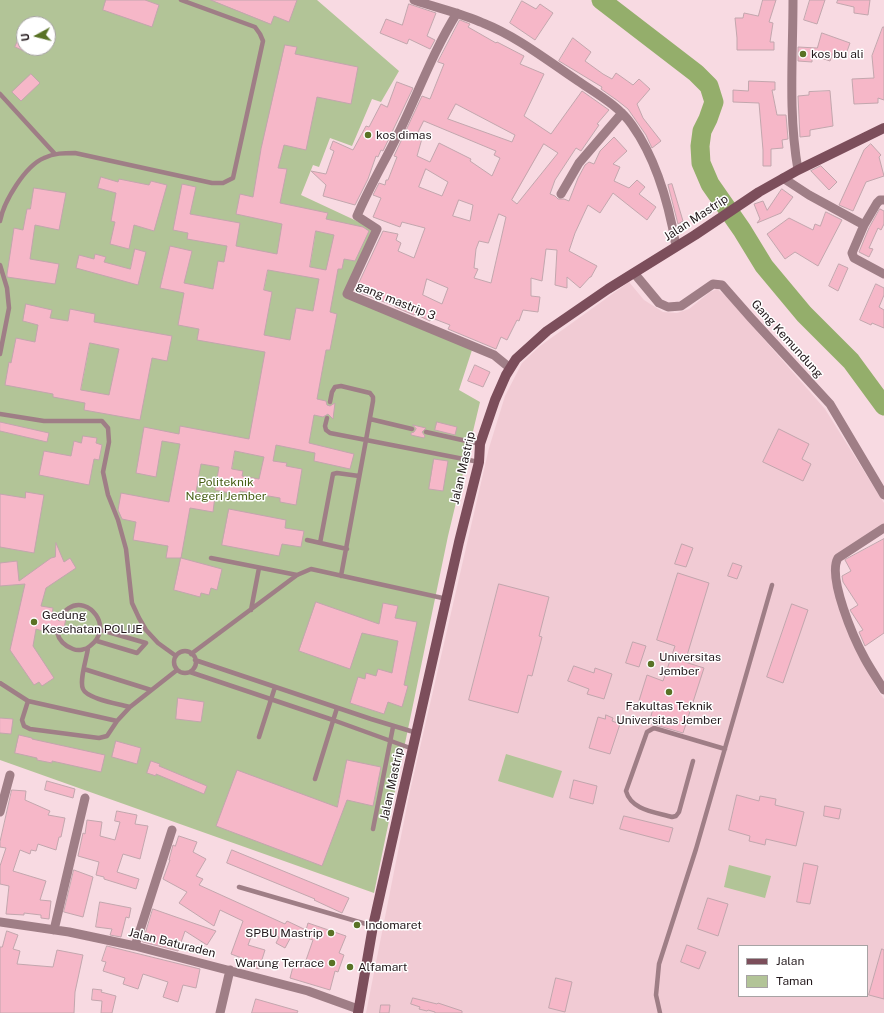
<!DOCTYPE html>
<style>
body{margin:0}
#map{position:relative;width:884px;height:1013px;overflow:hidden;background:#f8dae2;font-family:"Public Sans",sans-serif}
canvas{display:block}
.legend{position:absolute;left:738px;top:945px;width:130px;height:52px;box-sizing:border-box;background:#fff;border:1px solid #a7a3a4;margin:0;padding:5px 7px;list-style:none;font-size:12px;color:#23191c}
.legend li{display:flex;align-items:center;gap:8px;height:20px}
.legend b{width:20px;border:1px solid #a7a3a4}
.north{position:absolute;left:16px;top:16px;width:40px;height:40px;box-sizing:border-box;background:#fff;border:1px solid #a7a3a4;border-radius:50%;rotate:263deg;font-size:11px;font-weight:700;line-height:16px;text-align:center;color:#23191c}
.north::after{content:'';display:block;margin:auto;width:14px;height:18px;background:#597225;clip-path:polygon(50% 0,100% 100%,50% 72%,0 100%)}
</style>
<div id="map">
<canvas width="884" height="1013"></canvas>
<ul class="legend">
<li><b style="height:5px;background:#7c4e5b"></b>Jalan</li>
<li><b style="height:11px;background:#b2c497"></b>Taman</li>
</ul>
<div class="north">U</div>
</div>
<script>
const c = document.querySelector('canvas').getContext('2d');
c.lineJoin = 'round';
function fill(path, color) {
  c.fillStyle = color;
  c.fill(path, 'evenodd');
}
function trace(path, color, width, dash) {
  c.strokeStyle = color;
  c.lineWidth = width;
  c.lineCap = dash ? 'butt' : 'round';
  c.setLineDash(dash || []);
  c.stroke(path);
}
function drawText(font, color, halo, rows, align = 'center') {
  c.font = font + ' "Public Sans",sans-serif';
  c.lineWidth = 3;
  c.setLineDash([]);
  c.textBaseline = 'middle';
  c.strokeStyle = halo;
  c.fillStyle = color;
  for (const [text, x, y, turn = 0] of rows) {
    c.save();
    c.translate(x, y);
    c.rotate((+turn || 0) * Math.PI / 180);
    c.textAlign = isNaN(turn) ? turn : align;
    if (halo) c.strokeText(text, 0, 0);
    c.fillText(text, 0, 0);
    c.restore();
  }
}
fill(new Path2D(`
 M629,282L644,300L663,312L677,313L689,309L710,292L717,289L726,296L825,409L884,503V525L836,555L849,635L879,692L884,699V1013H366L410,791L489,448L505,396L522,363L540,346ZM739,946H867V996H739Z`), '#f1cbd4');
fill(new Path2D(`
 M0,0H317L399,71L381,102L372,99L352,146L330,138L319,167L313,165L301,195L376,230L344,295L472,350L459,390L480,402L448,536L374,893L0,760ZM24,24H48V48H24Z
 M506,754L562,771L553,798L498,781Z
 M729,865L771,876L765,898L724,887Z`), '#b2c497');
trace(new Path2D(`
 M601,0L696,73L709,86L714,102L708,119L702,131L700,146L701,163L710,184L742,230L764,266L804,314L851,361L884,406`), '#94ae6b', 19);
const building = new Path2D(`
 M106,0H145L159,5L152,27L103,10Z
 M211,0H297L289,22L274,16L271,24Z
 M763,0H776L769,22L773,23L770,42H774V50H737V38L735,18H743L744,13L758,16Z
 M810,0H825L817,24L804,20Z
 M838,0H870L868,15L854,13V7L837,3Z
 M522,1L536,9L540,4L553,13L535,40L510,23Z
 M409,4L436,13L427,36L435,40L430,49L409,39L407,44L380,33L386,19L402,25Z
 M460,20L470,24L468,27L496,43L497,42L524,56L520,64L544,74L524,116L551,134L582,91L609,110L597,124L599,125L581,151L576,148L555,180L550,194L555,196L558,199H564L569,201L578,178L585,165L589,162L594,164L600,151L614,137L627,151L613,164L620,167L614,181L629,188L637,180L645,187L639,194L656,207L647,220L613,193L600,213L588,205L575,233L569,251L597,266L591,277H590L580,288L567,277V288L555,285L557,250L546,249L542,281L531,278V296L540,297L538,312L523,310L519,321L517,320L507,340L501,337L496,349L448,329L450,325L432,318L430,321L415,314L414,315L395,307V306L355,291L383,231L398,234L396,240L401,243L398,251L414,258L425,228L402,222L400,227L373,217L381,198L373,195L379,183L385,185L386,180H388L397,157L394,156L422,96L430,99L444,64L438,62ZM456,104L515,135L512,142L448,119ZM424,121L496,151L494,155L500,158L492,176L470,161L471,159L439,143L430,162L417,156L423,135L418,133ZM544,144L558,153L517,204L512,200ZM426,169L448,182L442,196L419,187ZM459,200L473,205L470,221L453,216ZM499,214L506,217L491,283L474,278L478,269L474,268L476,249L479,241L488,243ZM427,279L448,288L442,304L423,295Z
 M24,26V51L15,47Z
 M883,27H884V100L878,98V103L854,104L852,79L874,78L872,56Z
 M822,33L850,43L845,57L833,53L830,61L812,55V62L798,61V47L817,48Z
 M573,38L591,52L585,61L603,74L612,79L616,73L633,85L639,79L650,89L637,104L643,118L661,141L652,148L646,135L628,109L618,101L601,89L602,87L559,61Z
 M285,45L297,47L295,54L358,67L351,104L317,97L306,150L284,145L278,168L287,169L280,203L328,213L326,219L363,227L369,231L355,261L344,259L342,269H338L330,312L337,314L330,350H326L317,399L326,401L327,405L330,406L335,403L333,419L328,414L323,417L314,415L309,443L354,454L350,469L314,461L315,453L276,445L273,461L287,463L286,466L302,469L296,505L280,502V498L240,491V495L215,490L219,467L201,464L196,492L215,496L213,512L190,508L181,558H166L168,546L133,540L136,522L122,519L118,510L121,493L169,502L180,444L162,441L156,477L136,473L144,427L179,434L180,426L249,439L265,352L197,340L199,329L178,325L184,293L160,288L170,246L192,251L184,283L213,289L218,261L224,262L227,246L187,239L188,233L173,230L182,184L196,187L190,214L240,223L236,246L277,254L282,224L236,214L240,194L253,197L261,149ZM316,231L334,235L326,270L310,267ZM268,270L319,279L313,311L296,308L290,340L264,335L272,292L264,290ZM235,451L264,457L259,479L242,476L243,471L232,469Z
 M31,74L40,83L21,101L12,92Z
 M749,81L775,82V90H772L777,115H786L788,139L782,140L783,148L771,149V166H763V150L759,103L733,102V90L748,91Z
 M397,82L413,88L383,151L381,150L378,157L376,156L368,179L355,205L323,196L326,185L311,171L326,174L334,151L330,149L333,141L353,150L366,126L369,127L381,104L387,107Z
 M830,91L833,126L810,130V136L800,137L798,96L809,95V92Z
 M871,144L881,155L879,157L884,176L866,182L853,211L839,205L864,150Z
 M821,166L837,182L829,190L811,171Z
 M101,177L118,182L119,179L149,185L151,181L167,185L154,231L134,225L129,249L110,244L115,222L111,221L116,193L98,188Z
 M672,184L683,221L678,224L668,185Z
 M34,188L66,193L59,230L35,225L30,259L59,264L55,284L7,277V274L14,228L23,230L27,209H30Z
 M782,189L793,197L781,213L757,223L760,219L754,204L763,201L767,210Z
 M880,209L884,211V224L881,230L878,228L869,248L873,249L869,257L859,252L869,228Z
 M826,212L842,220L818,266L795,252L785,259L767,234L789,218L813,230L815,224L820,226Z
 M135,249L146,252L138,285L76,268L79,255L94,259L95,254L106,257L104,262L130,269Z
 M839,264L848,268L838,291L829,286Z
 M876,284L884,288V295L879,307L884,310V328L872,323L871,325L860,320Z
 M26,304L52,310L50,318L68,321L70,309L95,314L94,322L172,336L167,361L152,358L140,420L84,410L85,403L53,397V394L5,385L9,362L11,363L16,338L35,342L38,325L23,321ZM90,343L119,349L109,395L81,390Z
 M475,365L490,372L483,387L468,381Z
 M0,422L49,433L47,442L0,431Z
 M437,422L457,427L455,435L435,430Z
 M413,425L426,428L422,432L425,436L424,438L411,435V433L414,432L416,429Z
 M779,429L809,444L802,459L811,464L803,481L763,462Z
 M83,436L97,438L96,443L102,445L99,460L94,459L89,485L39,475L44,451L71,456L74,441L81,443Z
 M434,459L448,461L443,491L429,489Z
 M26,492L44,495L34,553L0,547V494L25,498Z
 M229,509L286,520L285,528L304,531L301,547L282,544L279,556L222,545Z
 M884,539V633L865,646L859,632L863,630L850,610L858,605L843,582L842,576L851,571L845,560Z
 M56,543L64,562L70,558L76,568L46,588L41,606L53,608L52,615L56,616L57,618L59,621L66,618L63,634L58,628L55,629L53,632L49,631V633L36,629L33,646L54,678L42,686L39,682L34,685L10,650L25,584L0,586V563L17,561L19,581L51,558L55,557Z
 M682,544L693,548L686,567L675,564Z
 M181,558L222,569L217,590L211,588L209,595L201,593L200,597L174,590Z
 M733,563L742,566L737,579L728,576Z
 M678,573L709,583L685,662L704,668L683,733L649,723L653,709L638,704L647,675L663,681L675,646L657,640Z
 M499,584L549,597L539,636L542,637L532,676L528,675L518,713L469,700Z
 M316,602L379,624L383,603L398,606L395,618L417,622L404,685L408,686L402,707L388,702L384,714L350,703L358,677L365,679L366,673L376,676L378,669L392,673L398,641L362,633L350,669L299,651Z
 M792,604L808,610L783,683L767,677Z
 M633,642L646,646L639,667L626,663Z
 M574,666L594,673L595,668L612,674L604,699L587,694L589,689L568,681Z
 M178,698L204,702L201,722L176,719Z
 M606,715L613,718L612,721L620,724L610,754L589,748L598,717L605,719Z
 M0,718L13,719L11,734L0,733Z
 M19,735L32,738V739L105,755L101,772L52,761V763L37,760V758L15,753Z
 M116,741L141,748L137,764L112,757Z
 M347,760L381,767L373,806L347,800L322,866L216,826L237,770L337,807Z
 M151,761L160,764L159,766L207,786L204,794L156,774V776L147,773Z
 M574,780L597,786L593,804L570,798Z
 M47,781L75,789L73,798L45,790Z
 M12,790L26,791L25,800L50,811L48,815L65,818L61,837H59L56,850L38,844L36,851L31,850L30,854L20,850L13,871L46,881L40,900L51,901L49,919L41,918V915L24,913V915L6,914L9,886L0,884V866L6,848L0,847V842Z
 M737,795L759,801L760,796L776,799L775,805L804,812L796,846L766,839L765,845L749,841L750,836L729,830Z
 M825,806L841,809L839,819L824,816Z
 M117,811L137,815L135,824L148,826L140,859L123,854L117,872L139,879L136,889L104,879V877L96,875L99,862L78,856L83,833L85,834L87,820L102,822L100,836L115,840L120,822L115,821Z
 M624,816L673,828L669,842L620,829Z
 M179,836L197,842L193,852L206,859L196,876L203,879L199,885L285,924L287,921L306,930L308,923L346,936L339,953L344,955L338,972L335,971L330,990L290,978L294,963L304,966L313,940L293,933L285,948L276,943L279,937L255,927L248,945L265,950L259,969L245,965L247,960L231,954L243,921L220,910L214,926L179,903L187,892L163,879L170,860H169L173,845L175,846Z
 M232,850L349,898L342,913L314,900L315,899L227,863Z
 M804,863L818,866L810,904L797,902Z
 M74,870L93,877L83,917L64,912Z
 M708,898L728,904L718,936L698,929Z
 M100,902L131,908L129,918L126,917L121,937L110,935L112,929L96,927Z
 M153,909L216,931L207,945L185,931L178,951L143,942Z
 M7,931L18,935L13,949L20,951L17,964L53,967L57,950L83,955L75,992L74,1013H0V947H2Z
 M687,945L706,952L699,969L681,962Z
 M107,946L200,969L196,988L183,985L178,1002L163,997L168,982L143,974L138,989L123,984L125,978L103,971L106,962L102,961Z
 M882,949L884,950V999L869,995Z
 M556,978L572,982L565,1012L549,1008Z
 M93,989L102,990L101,992L116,996L112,1013H101L102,1001L92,1000Z
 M413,998L437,1004L438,1003L462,1011V1013H435V1012L428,1010L427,1011L419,1009L420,1007L411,1004Z
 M256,999L298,1011L297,1013H252Z
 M381,1005H390L389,1013H380Z`);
fill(building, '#f6b7c8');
trace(building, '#c2a6ad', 1);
trace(new Path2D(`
 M0,94L55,154
 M0,221C4,201 25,166 44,158C54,153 64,153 75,153L212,183H223L233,178L263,41L260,34L255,27L181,0
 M0,265L7,288L9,308L0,354
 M0,414L44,421H102L108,428L109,442L103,472L108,495L118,520L126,549L132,603L139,618L146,630L158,643L176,656
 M327,418L325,426L326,430L330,433L366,440L373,401V397L370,393L341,386L335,387L332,392L330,402
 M370,419L412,429
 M426,432L480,444
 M307,540L347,549
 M320,543L333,474L337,473L359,476
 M211,558L297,575
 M341,576L366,440L479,462
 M251,610L259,568
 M57,632C59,641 65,646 73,649C78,651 86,650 90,646C115,627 88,595 69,608C65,610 63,614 60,617
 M97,641L137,653L146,643L101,630
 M88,648C87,657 79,681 83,689C87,699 119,704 130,707
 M174 662a11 11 0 1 1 22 0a11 11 0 1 1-22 0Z
 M191,654L297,575L311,569L447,599
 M195,660L371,719L417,733
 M84,669L151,690
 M190,672L333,720L413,749
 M0,683L28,701L117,721
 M28,701L22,720L24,726L30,729L99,738L107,736L117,721L130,707L177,670
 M259,737L275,687
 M693,761L679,812L676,816L672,817C655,812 631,810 626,791L647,732L654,728L725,749
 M315,779L337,708
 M373,829L393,727
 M239,887L373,926
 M660,1013L656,995L659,964L696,849L772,585`), '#9f7e86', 4.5);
trace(new Path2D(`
 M414,0C437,8 461,13 483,23C518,37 548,61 578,81C597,94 619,106 632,125C657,160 669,205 676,246
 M793,0C793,57 788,113 798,170
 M457,13C435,48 420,88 402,126C388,156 370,185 357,216L377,229L347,294L494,355L510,368
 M783,178L809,195L864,225
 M561,194L579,163L622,113
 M884,200H880L877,203L864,225L852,253L854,258L884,274
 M634,273L659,303L668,307L681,306L713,284L722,285L751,318L830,404L884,495
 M884,528L838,558C827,577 854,639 865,659C871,670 878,680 884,690
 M0,812L10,775
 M0,922L69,932L135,946L308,991L358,1009
 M54,930L85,798
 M135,946L172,830
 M220,1013L230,970`), '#9f7e86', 9);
trace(new Path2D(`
 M358,1013L373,926L459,542L479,462L480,444L495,400L506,375L516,359L547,331L608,289L695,235L759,192L798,170L884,128`), '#7c4e5b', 10);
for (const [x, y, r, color] of [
 [803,54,4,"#597225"],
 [368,135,4,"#597225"],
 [34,622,4,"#597225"],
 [651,664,4,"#597225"],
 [669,692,4,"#597225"],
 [357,925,4,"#597225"],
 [331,933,4,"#597225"],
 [332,963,4,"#597225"],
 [350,967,4,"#597225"]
]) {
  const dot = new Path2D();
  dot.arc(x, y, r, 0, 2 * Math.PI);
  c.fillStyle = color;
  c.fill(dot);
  trace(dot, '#fff', 1.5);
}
drawText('12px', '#23191c', '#fff', [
 ["kos bu ali",811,54],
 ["kos dimas",376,135],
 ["Gedung",42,615],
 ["Kesehatan POLIJE",42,629],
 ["Universitas",659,657],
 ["Jember",659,671],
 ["Fakultas Teknik",669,706,"center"],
 ["Universitas Jember",669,720,"center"],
 ["Indomaret",365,925],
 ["SPBU Mastrip",323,933,"right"],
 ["Warung Terrace",324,963,"right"],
 ["Alfamart",358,967]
], 'left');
drawText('12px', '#23191c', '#fff', [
 ["Jalan Mastrip",696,218,-33],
 ["gang mastrip 3",396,301,22],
 ["Gang Kemundung",787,339,48],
 ["Jalan Mastrip",463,468,-77],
 ["Jalan Mastrip",392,784,-78],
 ["Jalan Baturaden",172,943,14]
]);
drawText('12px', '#496018', '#fff', [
 ["Politeknik",226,482],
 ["Negeri Jember",226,496]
]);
</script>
